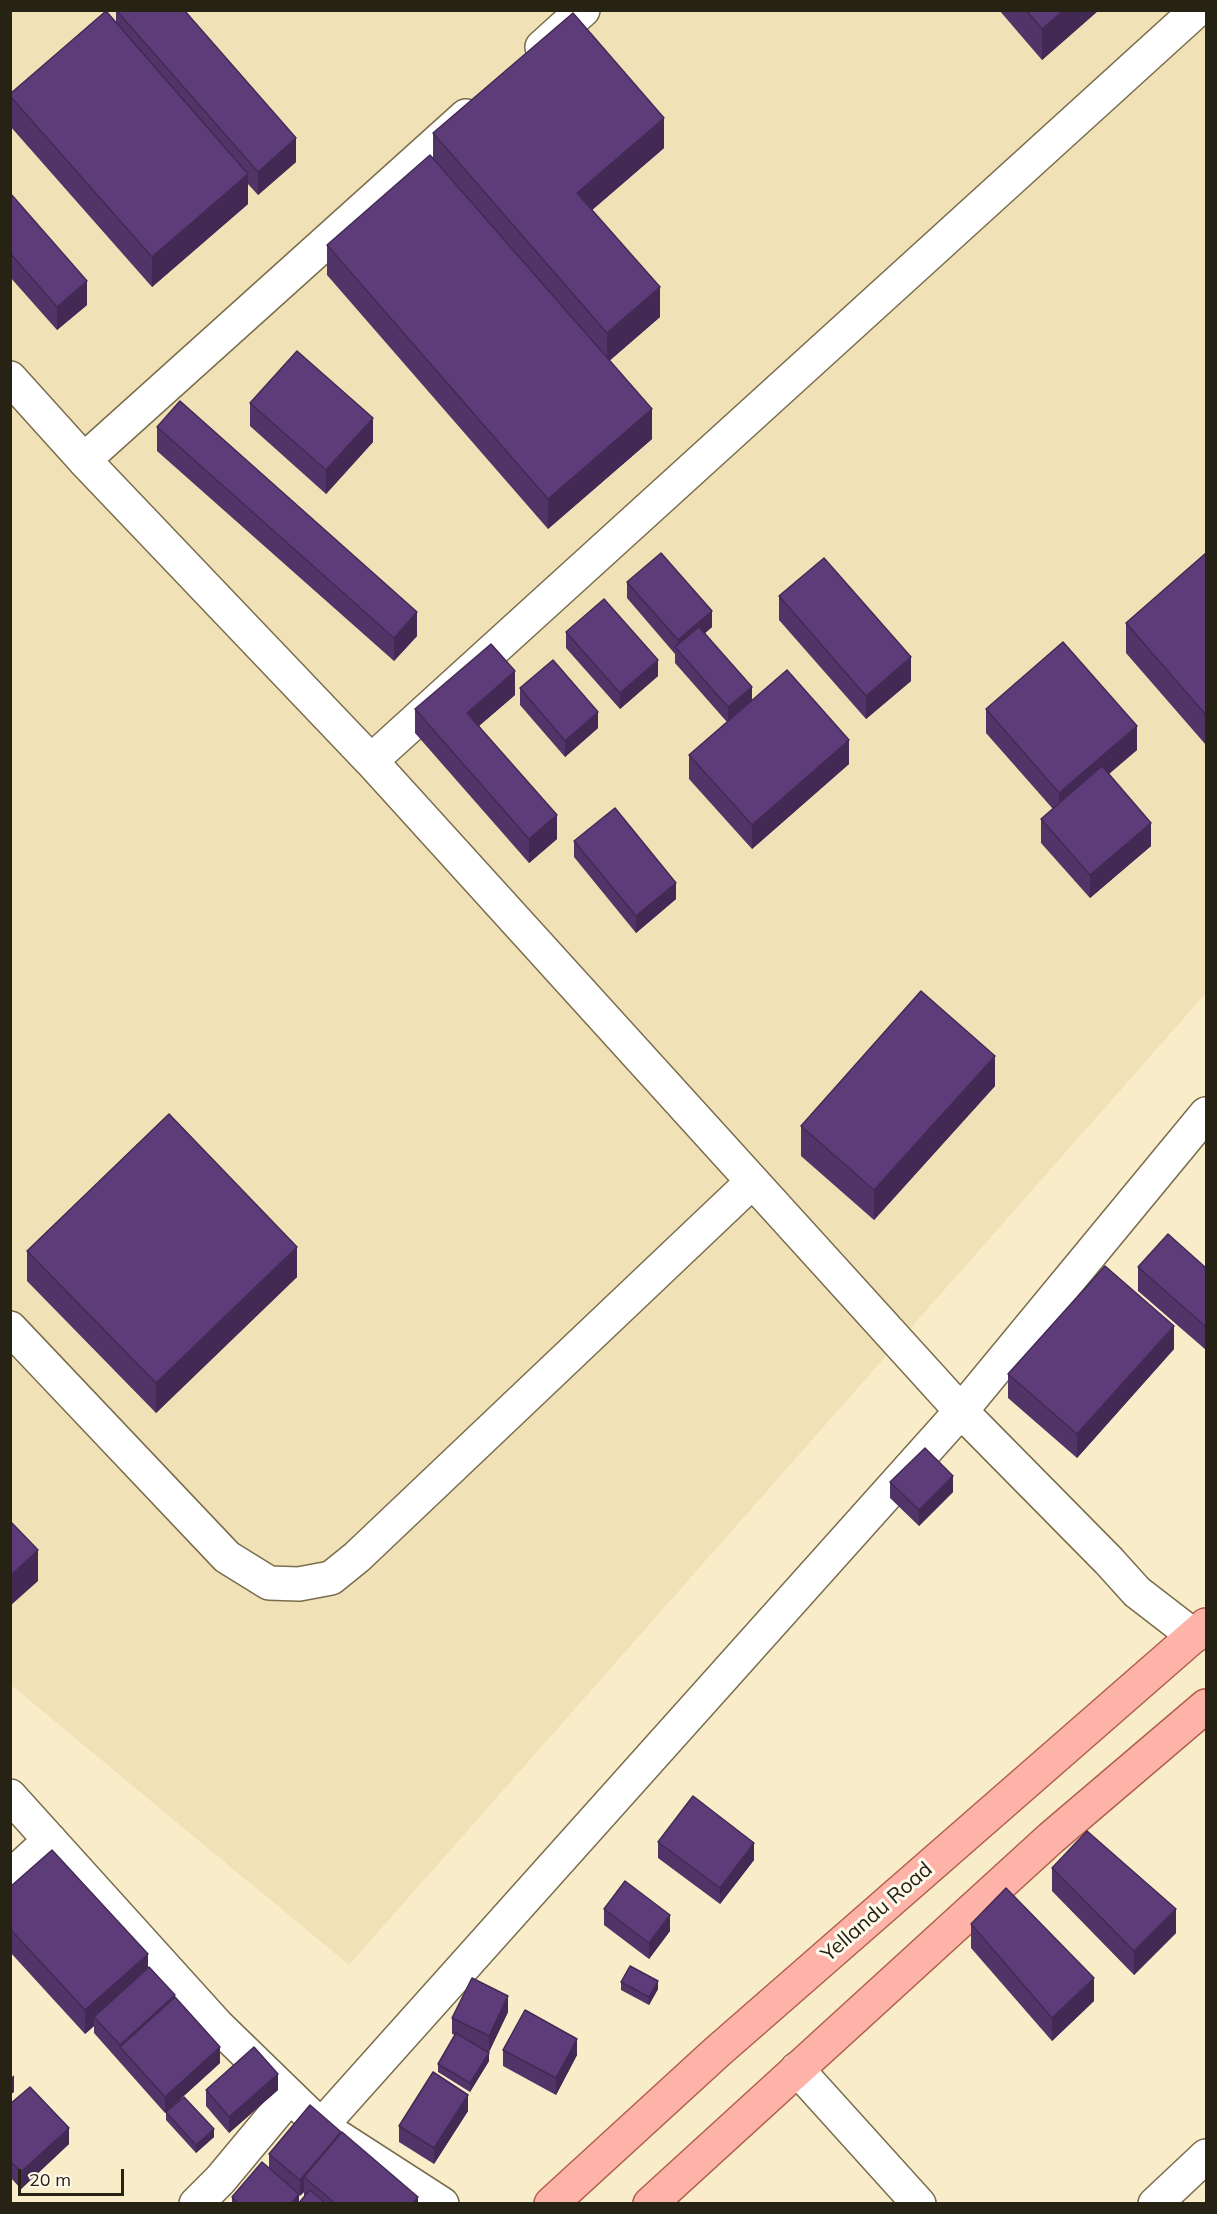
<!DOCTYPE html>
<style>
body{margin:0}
#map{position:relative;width:1217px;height:2214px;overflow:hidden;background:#f9ecc8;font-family:Mulish,sans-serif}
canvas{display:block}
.frame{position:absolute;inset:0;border:12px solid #262214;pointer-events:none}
.scale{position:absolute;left:18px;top:2169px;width:106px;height:27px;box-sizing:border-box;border:3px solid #262214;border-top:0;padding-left:8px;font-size:18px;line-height:21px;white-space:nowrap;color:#262214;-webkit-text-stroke:4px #fffaeb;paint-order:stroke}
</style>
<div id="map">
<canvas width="1217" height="2214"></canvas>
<div class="frame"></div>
<div class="scale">20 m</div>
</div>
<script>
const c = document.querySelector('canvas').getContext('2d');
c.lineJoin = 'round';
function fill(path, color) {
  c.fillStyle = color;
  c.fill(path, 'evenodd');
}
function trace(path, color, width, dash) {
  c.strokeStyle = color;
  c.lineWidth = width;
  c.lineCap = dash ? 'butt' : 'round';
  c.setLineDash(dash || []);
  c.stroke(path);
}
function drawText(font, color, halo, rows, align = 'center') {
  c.font = font + ' Mulish,sans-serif';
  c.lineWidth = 6;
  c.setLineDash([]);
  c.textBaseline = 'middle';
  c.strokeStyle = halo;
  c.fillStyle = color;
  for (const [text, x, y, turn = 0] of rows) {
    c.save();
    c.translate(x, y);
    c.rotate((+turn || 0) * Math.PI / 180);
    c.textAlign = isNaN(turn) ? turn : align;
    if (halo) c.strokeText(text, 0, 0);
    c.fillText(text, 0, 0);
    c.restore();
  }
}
fill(new Path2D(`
 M10,11H1206V993L349,1965L11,1685Z`), '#f0e1b6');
const minor = new Path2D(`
 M542,47L583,10
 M10,378L84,460L371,761L961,1411L1109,1561L1137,1592L1194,1636
 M84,460L466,116
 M371,761L1197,10
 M10,1328L227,1557L269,1583L299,1584L331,1578L357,1557L752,1182
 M10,1796L218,2026L321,2126L442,2204
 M10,1877L50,1840
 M797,2069L919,2204
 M321,2126L961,1411L1206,1114
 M196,2204L220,2180L290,2096
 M1155,2204L1206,2156`);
const major = new Path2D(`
 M551,2204L717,2052L1206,1625
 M650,2204L1051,1838L1206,1706`);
trace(minor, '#796d4d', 36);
trace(major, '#b15f4d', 36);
trace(minor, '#fff', 33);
trace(major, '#fdb3a7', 33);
fill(new Path2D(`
 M116,10L296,162L258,195L248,184V204L152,287L10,126V94L116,23Z
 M999,10H1099L1042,60Z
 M433,133L664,148L592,210L660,317L610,360L652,439L548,529L327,275V245L433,158Z
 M10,193L87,305L57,330L10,277Z
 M250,403L373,442L326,494L250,426Z
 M157,427L417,636L394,661L157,451Z
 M1206,553V745L1126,653V623Z
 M627,582L712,627L705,633L752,701L849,764L752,849L689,779V755L727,722L675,663V654L627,598Z
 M779,596L911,681L866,719L779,620Z
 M566,632L658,676L620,709L566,648Z
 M520,688L598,728L565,757L520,705Z
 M515,695L479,726L557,839L529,863L415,733V709Z
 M986,709L1137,750L1108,774L1151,846L1090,898L1041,843V819L1053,809L986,733Z
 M574,841L676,899L636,933L574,857Z
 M995,1086L874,1220L801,1156V1126Z
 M27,1251L297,1277L156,1413L27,1281Z
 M1138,1267L1206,1268V1350L1138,1291Z
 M1174,1349L1077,1458L1008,1398V1374Z
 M890,1482L953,1492L919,1526L890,1498Z
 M658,1842L754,1860L720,1904L658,1858Z
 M1052,1868L1176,1933L1134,1975L1052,1891Z
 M10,1887L148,1968L175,1997L220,2063L165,2113L94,2033V2026L85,2034L10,1952Z
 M604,1909L670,1931L649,1959L604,1925Z
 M971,1924L1094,2001L1052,2041L971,1948Z
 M621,1982L658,1989L649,2005L621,1990Z
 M508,2012L489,2052V2061L470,2092L438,2072V2064L455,2035L452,2034V2018Z
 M503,2050L577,2055L556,2095L503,2066Z
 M206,2090H278L229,2133L206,2106Z
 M10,2104L69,2144L21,2189L10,2177Z
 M468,2111L434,2164L399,2142V2126Z
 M166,2112L214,2137L196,2153L166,2120Z
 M269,2154L418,2204H232V2197L269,2169ZM304,2192V2196L299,2202V2196Z`), '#513468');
fill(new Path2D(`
 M1064,10H1099L1042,60V29Z
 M664,118V148L577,223V193Z
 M296,138V162L258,195V172Z
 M248,174V204L152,287V257Z
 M87,281V305L57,330V307Z
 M660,287V317L607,363V333Z
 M652,409V439L548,529V499Z
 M373,418V442L326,494V470Z
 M712,611V627L681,654L678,650V640Z
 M417,612V636L394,661V638Z
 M911,657V681L866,719V696Z
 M658,660V676L620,709V693Z
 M515,671V695L467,736V713Z
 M752,687V703L728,723V707Z
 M598,712V728L565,757V741Z
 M1137,726V750L1059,817V793Z
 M849,740V764L752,849V825Z
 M557,815V839L529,863V839Z
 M1151,823V846L1090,898V875Z
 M676,883V899L636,933V916Z
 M995,1056V1086L874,1220V1190Z
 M297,1247V1277L156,1413V1383Z
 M1174,1326V1349L1077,1458V1434Z
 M953,1476V1492L919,1526V1510Z
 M38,1550V1581L10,1606V1576Z
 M754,1843V1860L720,1904V1888Z
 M1176,1909V1933L1134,1975V1951Z
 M670,1915V1931L649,1959V1943Z
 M148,1954V1978L94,2017V2026L85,2034V2010Z
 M1094,1978V2001L1052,2041V2018Z
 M658,1981V1989L649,2005V1997Z
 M175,1995V2011L120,2047V2045Z
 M508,1996V2012L489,2052V2036Z
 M577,2039V2055L556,2095V2078Z
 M220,2047V2063L165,2113V2097Z
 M489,2053V2061L470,2092V2083Z
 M278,2074V2090L229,2133V2117Z
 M14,2075V2092L10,2095V2079Z
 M468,2095V2111L434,2164V2148Z
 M69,2128V2144L21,2189V2172Z
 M214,2129V2137L196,2153V2145Z
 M341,2132L304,2177V2192L300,2196V2180Z
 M299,2194V2204H291Z
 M418,2197V2204H412Z`), '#422a55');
const building = new Path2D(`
 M116,10H184L296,138L258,172Z
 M1026,10H1064L1042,29Z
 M106,11L248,174L152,257L10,96V94Z
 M573,13L664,118L577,193L660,287L607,333L433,133Z
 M430,155L652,409L548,499L327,245Z
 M10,193L87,281L57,307L10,253Z
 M297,351L373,418L326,470L250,403Z
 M180,401L417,612L394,638L157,427Z
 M661,553L712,611L678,640L627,582Z
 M1206,553V715L1126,623Z
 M824,558L911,657L866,696L779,596Z
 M604,599L658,660L620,693L566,632Z
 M699,627L752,687L728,707L675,647Z
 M1063,642L1137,726L1059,793L986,709Z
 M491,644L515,671L467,713L557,815L529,839L415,709Z
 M553,660L598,712L565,741L520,688Z
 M787,670L849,740L752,825L689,755Z
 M1102,766L1151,823L1090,875L1041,819Z
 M615,808L676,883L636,916L574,841Z
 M921,991L995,1056L874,1190L801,1126Z
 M169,1114L297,1247L156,1383L27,1251Z
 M1168,1234L1206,1268V1327L1138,1267Z
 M1105,1266L1174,1326L1077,1434L1008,1374Z
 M925,1448L953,1476L919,1510L890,1482Z
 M10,1521L38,1550L10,1576Z
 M693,1796L754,1843L720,1888L658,1842Z
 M1087,1831L1176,1909L1134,1951L1052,1868Z
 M52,1850L148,1954L85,2010L10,1929V1887Z
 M625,1881L670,1915L649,1943L604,1909Z
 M1006,1888L1094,1978L1052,2018L971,1924Z
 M630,1966L658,1981L649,1997L621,1982Z
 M149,1967L175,1995L120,2045L94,2017Z
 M472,1978L508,1996L489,2036L452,2018Z
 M175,1997L220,2047L165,2097L120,2047Z
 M525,2010L577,2039L556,2078L503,2050Z
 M456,2033L489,2053L470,2083L438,2064Z
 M254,2047L278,2074L229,2117L206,2090Z
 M433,2072L468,2095L434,2148L399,2126Z
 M30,2087L69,2128L21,2172L10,2161V2104Z
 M184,2097L214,2129L196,2145L166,2112Z
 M310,2105L341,2132L300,2180L269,2154Z
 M342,2132L418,2197L412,2204H336L304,2177Z
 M262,2162L299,2194L291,2204H239L232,2197Z
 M310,2190L326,2204H298Z`);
fill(building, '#5e3c79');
trace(building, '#422a55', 1.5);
drawText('21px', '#262214', '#fffaeb', [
 ["Yellandu Road",877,1912,-41]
]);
</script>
